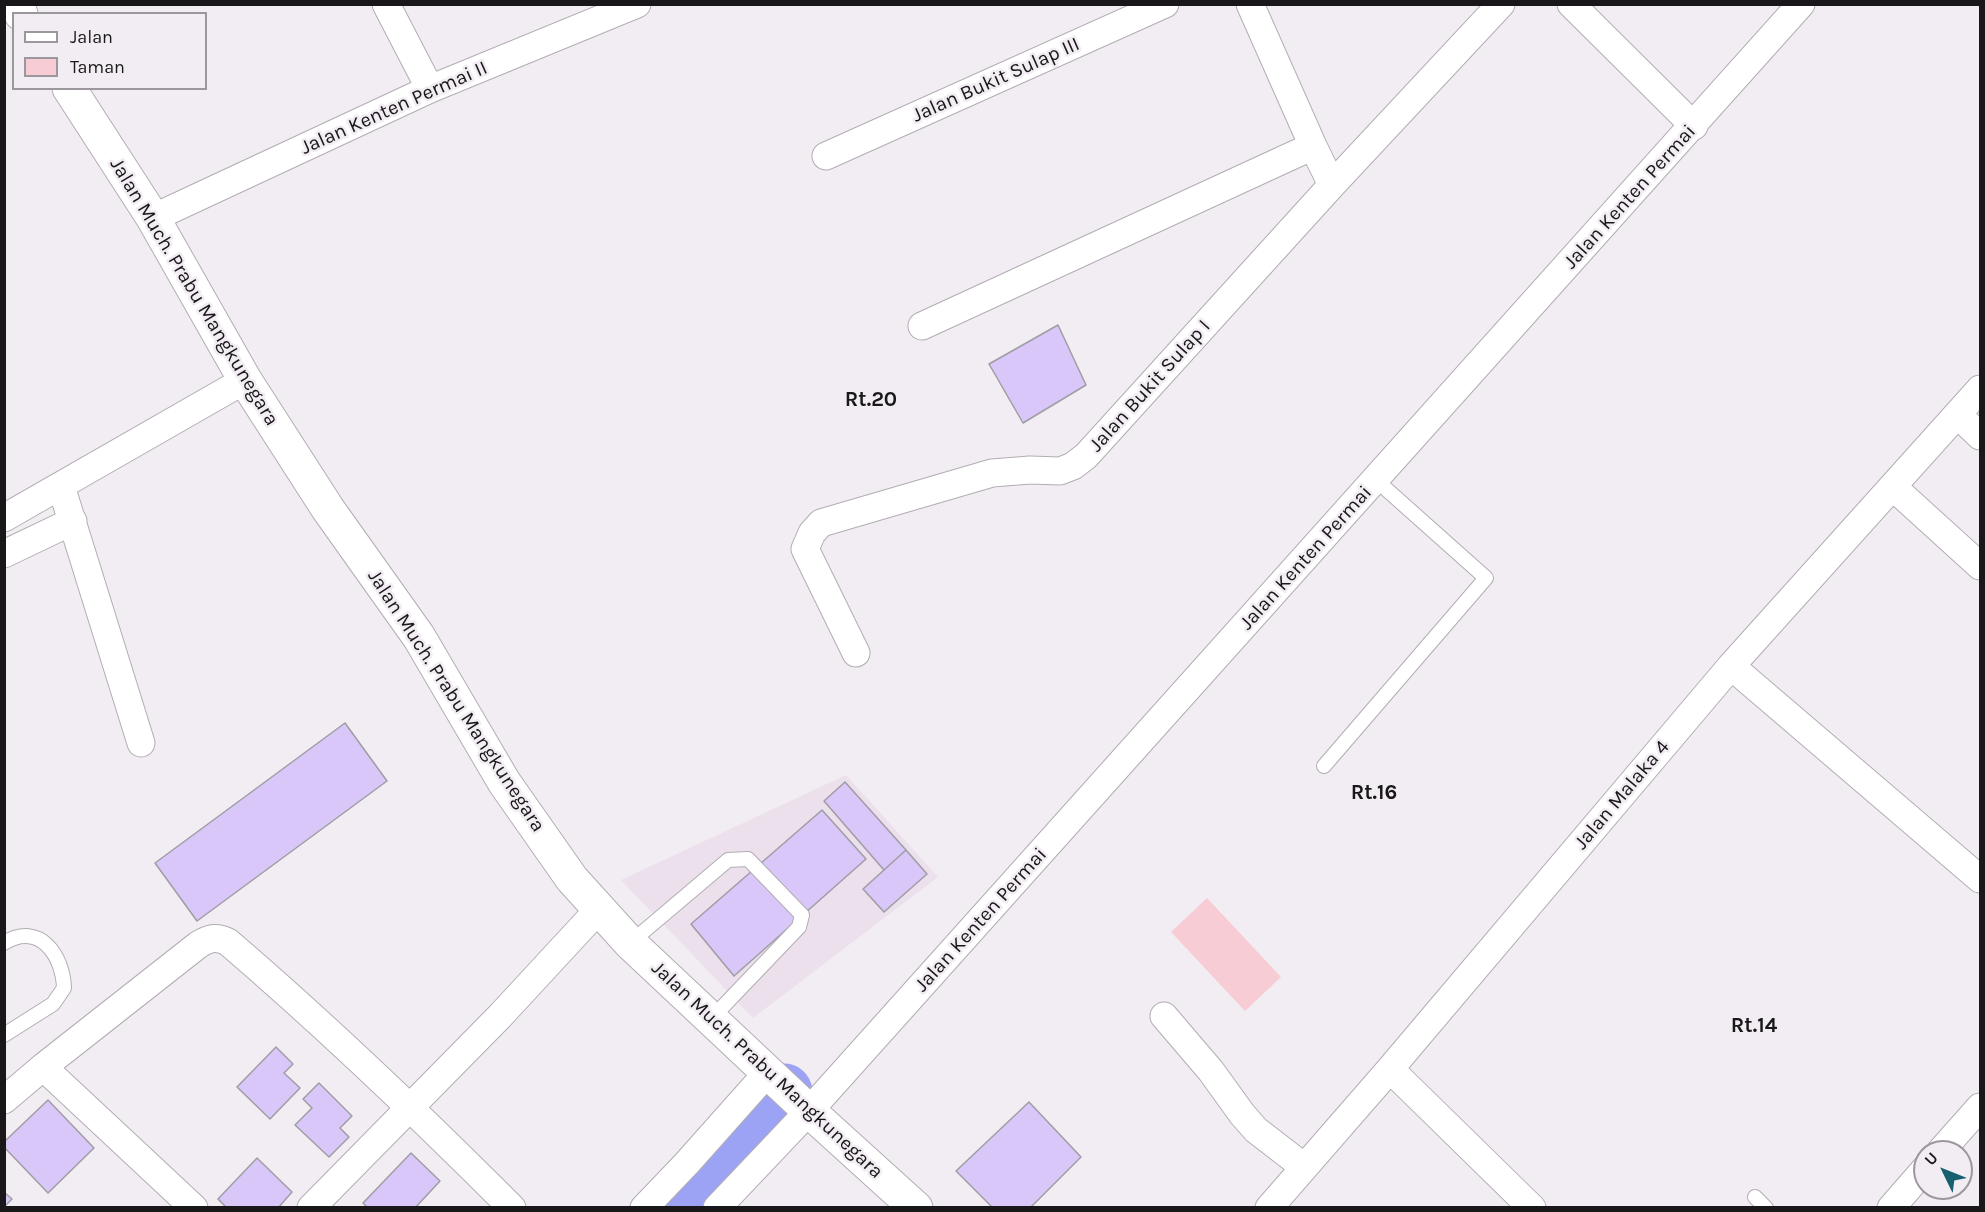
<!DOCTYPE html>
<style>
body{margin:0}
#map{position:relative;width:1985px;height:1212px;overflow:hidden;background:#f2edf3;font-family:Karla,sans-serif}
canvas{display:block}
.frame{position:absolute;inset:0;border:6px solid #191719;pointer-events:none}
.legend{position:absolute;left:12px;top:12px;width:195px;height:78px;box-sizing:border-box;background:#f2edf3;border:2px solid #9b979c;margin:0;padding:8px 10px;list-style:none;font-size:18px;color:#191719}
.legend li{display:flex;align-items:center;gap:12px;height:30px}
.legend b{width:30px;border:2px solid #9b979c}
.north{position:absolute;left:1913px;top:1140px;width:60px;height:60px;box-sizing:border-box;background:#f2edf3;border:2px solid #9b979c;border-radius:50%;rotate:313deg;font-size:16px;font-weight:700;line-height:24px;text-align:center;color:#191719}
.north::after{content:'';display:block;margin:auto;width:21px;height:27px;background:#17606f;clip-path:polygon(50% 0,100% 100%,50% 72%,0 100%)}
</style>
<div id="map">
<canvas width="1985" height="1212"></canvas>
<div class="frame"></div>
<ul class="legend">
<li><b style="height:8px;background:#fff"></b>Jalan</li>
<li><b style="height:16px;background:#f7ccd4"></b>Taman</li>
</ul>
<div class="north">U</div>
</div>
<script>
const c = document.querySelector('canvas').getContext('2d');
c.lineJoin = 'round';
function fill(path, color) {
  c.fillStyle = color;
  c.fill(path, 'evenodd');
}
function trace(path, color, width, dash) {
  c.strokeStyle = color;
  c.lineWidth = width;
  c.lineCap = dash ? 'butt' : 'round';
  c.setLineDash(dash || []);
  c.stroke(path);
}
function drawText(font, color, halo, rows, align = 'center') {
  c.font = font + ' Karla,sans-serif';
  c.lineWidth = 5;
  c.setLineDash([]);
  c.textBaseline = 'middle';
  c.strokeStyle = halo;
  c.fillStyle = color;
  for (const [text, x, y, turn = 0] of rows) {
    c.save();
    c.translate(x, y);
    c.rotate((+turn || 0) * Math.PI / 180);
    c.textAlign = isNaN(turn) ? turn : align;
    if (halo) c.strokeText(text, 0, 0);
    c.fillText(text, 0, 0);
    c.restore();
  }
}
fill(new Path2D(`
 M846,775L938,877L753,1018L621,880Z`), '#ebe0ec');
fill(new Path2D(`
 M1207,898L1281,977L1245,1011L1171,932Z`), '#f7ccd4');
trace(new Path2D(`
 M680,1208L740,1144L784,1092`), '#9da3f4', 57);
const building = new Path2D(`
 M1058,325L1086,385L1023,423L989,364Z
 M345,723L387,781L197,921L155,863Z
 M845,782L906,850L884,870L824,801Z
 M822,810L866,859L734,976L691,924Z
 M906,850L927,874L884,912L863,889Z
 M276,1047L293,1064L284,1073L300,1088L270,1119L237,1087Z
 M319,1083L352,1116L340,1128L349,1137L329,1157L295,1125L312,1108L303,1099Z
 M48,1100L94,1148L48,1193L4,1147V1142Z
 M1029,1102L1081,1157L1030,1208H993L956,1171Z
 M411,1153L440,1181L415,1208H368L363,1203Z
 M257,1158L292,1192L278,1208H227L218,1199Z
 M4,1192L12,1199L4,1207Z`);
fill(building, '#d8c7f8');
trace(building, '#9f9da4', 1.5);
const service = new Path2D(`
 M1324,766L1486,578L1376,480
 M4,943C40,921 63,956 64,988L53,1004L4,1035
 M630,943L728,860L748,859L802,915L799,927L711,1019
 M1755,1197L1766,1208`);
const minor = new Path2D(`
 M386,4L430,89
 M1250,4L1313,146
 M1571,4L1694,126
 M826,156L1165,4
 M153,218L430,89L637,4
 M922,326L1313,146L1332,185
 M1958,415L1980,436
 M61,486L141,743
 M1893,487L1980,566
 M4,518L245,380
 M4,554L73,521
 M856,653L805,549L812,533L821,523L992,473L1030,470L1060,471L1073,466L1086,456L1332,185L1501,4
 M1731,666L1980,879
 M1164,1016L1211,1071L1242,1114L1256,1130L1304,1167
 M43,1067L194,1208
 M1390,1069L1532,1208
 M4,1100L43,1067L198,945C209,938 216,936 228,942C326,1026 420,1116 512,1208
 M1940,1152L1980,1107
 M311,1208L500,1016L599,909
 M644,1208L687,1163L768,1072
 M717,1208L809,1111L1801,4
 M1269,1208L1390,1069L1731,666L1980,389
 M1891,1208L1925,1169`);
const secondary = new Path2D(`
 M15,4L21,14
 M69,88L153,218L245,380L328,509L419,637L504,782L572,879L630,943L809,1111L916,1208`);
trace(service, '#b2adb3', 16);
trace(minor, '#b2adb3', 29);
trace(secondary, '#b2adb3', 35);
trace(service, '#fff', 14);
trace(minor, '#fff', 27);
trace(secondary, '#fff', 33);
drawText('20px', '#191719', '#f2edf3', [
 ["Jalan Bukit Sulap III",996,80,-24],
 ["Jalan Kenten Permai II",394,108,-24],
 ["Jalan Kenten Permai",1630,197,-48],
 ["Jalan Much. Prabu Mangkunegara",194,292,59],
 ["Jalan Bukit Sulap I",1150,386,-48],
 ["Jalan Kenten Permai",1306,558,-48],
 ["Jalan Much. Prabu Mangkunegara",456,701,57],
 ["Jalan Malaka 4",1622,795,-50],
 ["Jalan Kenten Permai",981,920,-48],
 ["Jalan Much. Prabu Mangkunegara",767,1070,43]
]);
drawText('bold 21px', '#191719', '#f2edf3', [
 ["Rt.20",871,400],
 ["Rt.16",1374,793],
 ["Rt.14",1754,1026]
]);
</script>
